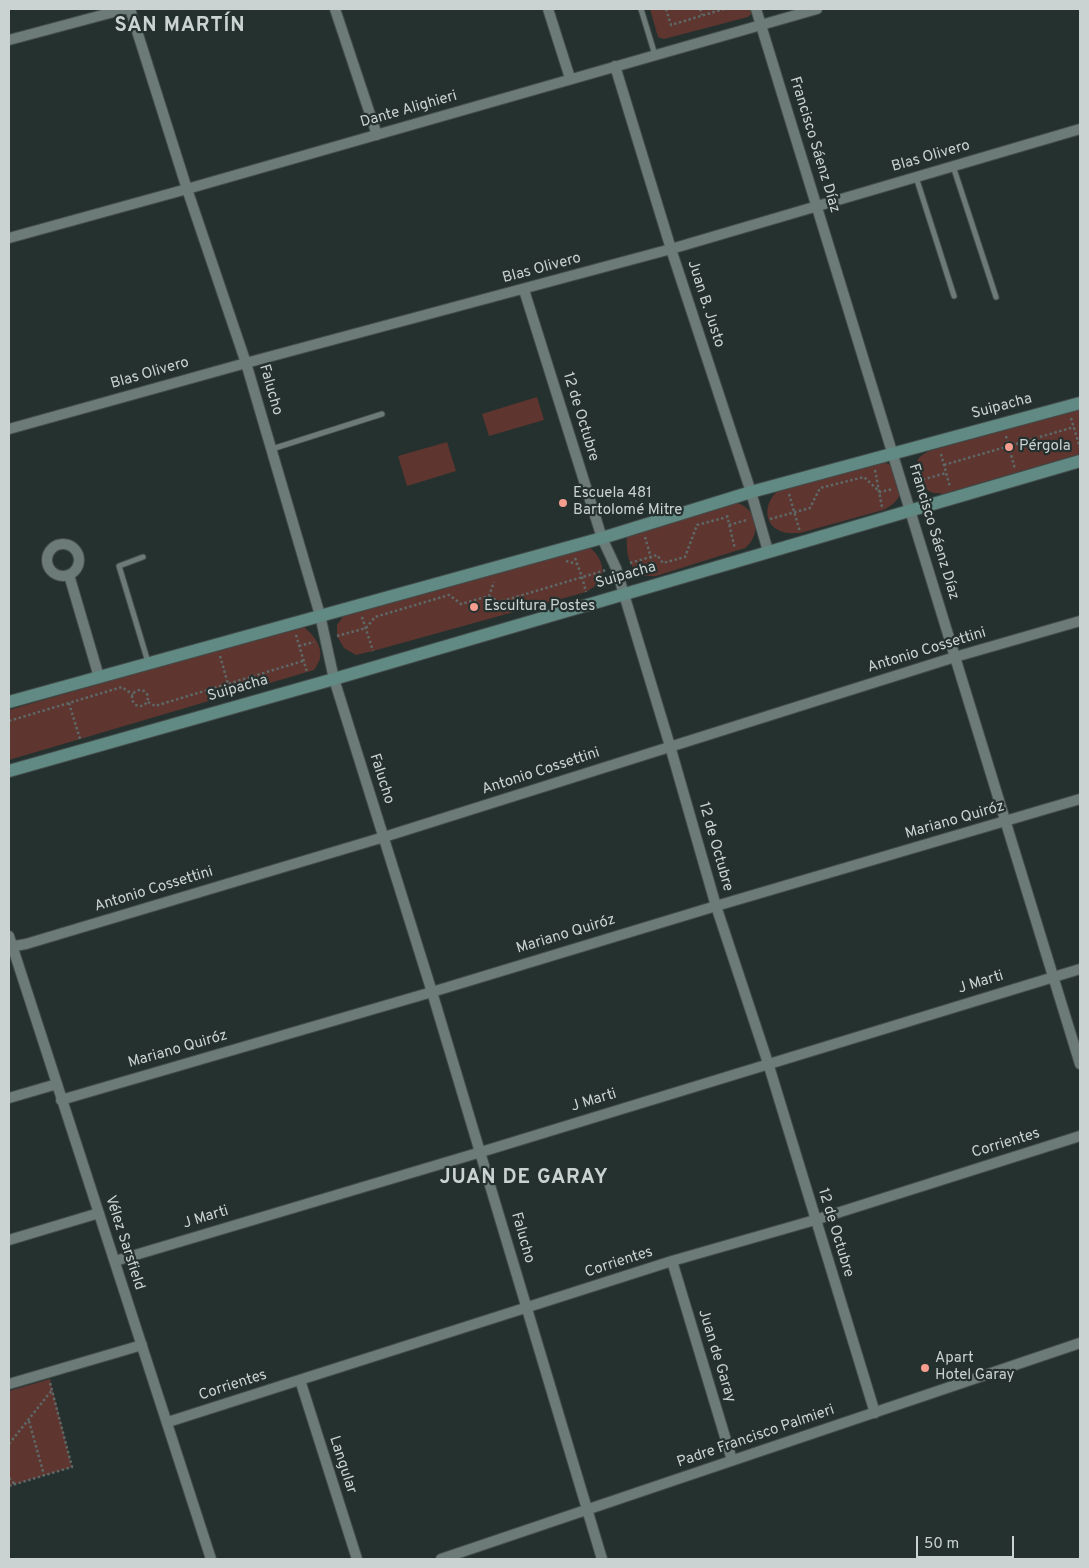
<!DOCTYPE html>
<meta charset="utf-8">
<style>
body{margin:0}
#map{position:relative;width:1089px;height:1568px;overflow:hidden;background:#25312f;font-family:Overpass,sans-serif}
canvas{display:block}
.frame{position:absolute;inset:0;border:10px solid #cbd3d2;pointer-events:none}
.scale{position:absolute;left:916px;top:1536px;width:98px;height:22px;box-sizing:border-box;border:2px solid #cbd3d2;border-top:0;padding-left:6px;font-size:15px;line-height:18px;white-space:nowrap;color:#cbd3d2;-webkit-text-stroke:4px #25312f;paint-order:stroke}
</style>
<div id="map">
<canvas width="1089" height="1568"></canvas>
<div class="frame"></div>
<div class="scale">50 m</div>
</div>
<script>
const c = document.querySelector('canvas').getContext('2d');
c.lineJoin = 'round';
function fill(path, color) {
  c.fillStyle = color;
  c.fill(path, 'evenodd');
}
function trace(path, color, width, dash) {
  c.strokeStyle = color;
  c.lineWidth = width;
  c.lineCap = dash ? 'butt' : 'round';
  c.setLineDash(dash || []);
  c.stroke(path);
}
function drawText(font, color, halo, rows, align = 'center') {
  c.font = font + ' Overpass,sans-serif';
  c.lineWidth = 4.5;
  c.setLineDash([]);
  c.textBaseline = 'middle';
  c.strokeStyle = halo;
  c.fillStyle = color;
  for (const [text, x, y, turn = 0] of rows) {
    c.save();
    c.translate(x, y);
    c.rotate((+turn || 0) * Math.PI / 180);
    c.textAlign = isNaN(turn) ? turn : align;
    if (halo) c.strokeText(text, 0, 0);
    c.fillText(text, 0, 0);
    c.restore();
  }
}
fill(new Path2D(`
 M650,9H754V11L748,17L664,39L658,37Z
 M537,397L544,420L489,436L482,414Z
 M1080,409V454L943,494C939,493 934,494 931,492C919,487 912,469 919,458C921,455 926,453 929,451Z
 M447,442L456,471L407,486L398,456Z
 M884,462L892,466L901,493C896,502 892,506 883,510L800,533C794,533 786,534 780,531C762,523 765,501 778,491Z
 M734,502C757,507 763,534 745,548L656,576H639C628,563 626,553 627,537L634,531Z
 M587,546C600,554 606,568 600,583L586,592L373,651L356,655L344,648L337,636V625L345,614Z
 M301,625C311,632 323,644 320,659C319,662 316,667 314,670L9,760V710Z
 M50,1379L72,1467L9,1486V1391Z`), '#5e352f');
const lane = new Path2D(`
 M641,9L655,55
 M953,166L996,297
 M916,177L954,296
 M272,449L382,414
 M143,557L119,566L148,662`);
const street = new Path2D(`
 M130,9L187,189L246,363L320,615L334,679L432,992L602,1559
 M335,9L377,135
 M548,9L570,78
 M756,9L1080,1064
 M9,40L125,9
 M615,66L671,249L751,492L768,551
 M9,238L187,189L817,9
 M524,290L602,538L616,568L670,746L716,906L768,1063L875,1413
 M9,429L246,363L671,249L1080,129
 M47 560a16 16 0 1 1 32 0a16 16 0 1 1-32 0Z
 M69,575L99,677
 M9,936L211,1559
 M9,947L26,944L384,837L955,657L1080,621
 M9,1098L57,1084
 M61,1100L432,992L716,906L1080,799
 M9,1240L99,1213
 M115,1261L481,1152L1080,969
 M672,1261L732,1460
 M300,1380L357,1559
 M9,1384L142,1345
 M168,1422L672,1261L815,1220L1080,1136
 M441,1559L1080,1343`);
const secondary = new Path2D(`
 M9,702L602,538L751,492L1080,403
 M9,771L334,679L1080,461`);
trace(lane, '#434d4b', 7);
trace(street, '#434d4b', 12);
trace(secondary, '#434d4b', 14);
trace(new Path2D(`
 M666,9L671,25L724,9
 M700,9L702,15
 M1071,418L1080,448
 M1006,436L1015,469
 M941,454L950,487
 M944,465L1074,427
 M875,470L882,507
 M918,481L946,473
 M789,494L800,532
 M727,515L735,549
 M770,519L810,508L820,488L864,477L880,492L893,489
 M729,525L747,520
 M645,537L655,572
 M575,558L582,577L586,592
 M566,561L577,564
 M630,563L657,555L663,563L685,557L697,525L727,517
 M489,596L499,602L606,570
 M362,617L373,651
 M296,635L307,672
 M337,636L366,628L375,617L449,595L461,604L489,596L494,582
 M299,646L314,642
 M220,656L228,684
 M132 698a8 8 0 1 1 16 0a8 8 0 1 1-16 0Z
 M148,702L155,706L303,661
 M69,703L80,739
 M9,721L122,687L133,695
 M29,1421L44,1475
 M9,1444L52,1390
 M9,1478L15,1484
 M9,1486L72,1467L50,1383`), '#5e6867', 2.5, [2.5, 2.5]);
trace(lane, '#6d7b78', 5);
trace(street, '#6d7b78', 10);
trace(secondary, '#608a83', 12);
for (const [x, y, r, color] of [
 [1009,447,5,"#f59d8e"],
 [563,503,5,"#f59d8e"],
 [474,607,5,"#f59d8e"],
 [925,1368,5,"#f59d8e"]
]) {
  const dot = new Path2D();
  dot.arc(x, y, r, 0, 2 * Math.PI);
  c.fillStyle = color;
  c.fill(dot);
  trace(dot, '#25312f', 2);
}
drawText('15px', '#cbd3d2', '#25312f', [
 ["Dante Alighieri",409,110,-16],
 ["Francisco Sáenz Díaz",814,145,73],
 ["Blas Olivero",931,157,-16],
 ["Blas Olivero",542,269,-15],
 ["Juan B. Justo",705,304,72],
 ["Blas Olivero",150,374,-16],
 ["Falucho",270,390,74],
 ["Suipacha",1002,407,-15],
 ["12 de Octubre",580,417,73],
 ["Francisco Sáenz Díaz",933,532,73],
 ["Suipacha",626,576,-16],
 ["Antonio Cossettini",927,651,-17],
 ["Suipacha",238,689,-16],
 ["Antonio Cossettini",541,772,-18],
 ["Falucho",381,779,72],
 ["Mariano Quiróz",955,821,-16],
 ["12 de Octubre",715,847,74],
 ["Antonio Cossettini",154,890,-17],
 ["Mariano Quiróz",566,935,-17],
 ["J Marti",981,983,-17],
 ["Mariano Quiróz",178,1050,-16],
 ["J Marti",594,1101,-17],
 ["Corrientes",1006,1144,-17],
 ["J Marti",206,1218,-17],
 ["12 de Octubre",835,1233,73],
 ["Falucho",522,1238,74],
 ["Vélez Sarsfield",124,1243,72],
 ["Corrientes",619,1263,-18],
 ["Juan de Garay",716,1356,73],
 ["Corrientes",233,1386,-18],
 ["Padre Francisco Palmieri",756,1437,-19],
 ["Langular",342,1465,72]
]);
drawText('15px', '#cbd3d2', '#25312f', [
 ["Pérgola",1019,447],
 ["Escuela 481",573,494],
 ["Bartolomé Mitre",573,511],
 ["Escultura Postes",484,607],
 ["Apart",935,1359],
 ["Hotel Garay",935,1376]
], 'left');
c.letterSpacing = '1px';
drawText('bold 20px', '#cbd3d2', '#25312f', [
 ["SAN MARTÍN",180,27],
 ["JUAN DE GARAY",524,1179]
]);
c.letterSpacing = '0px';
</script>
